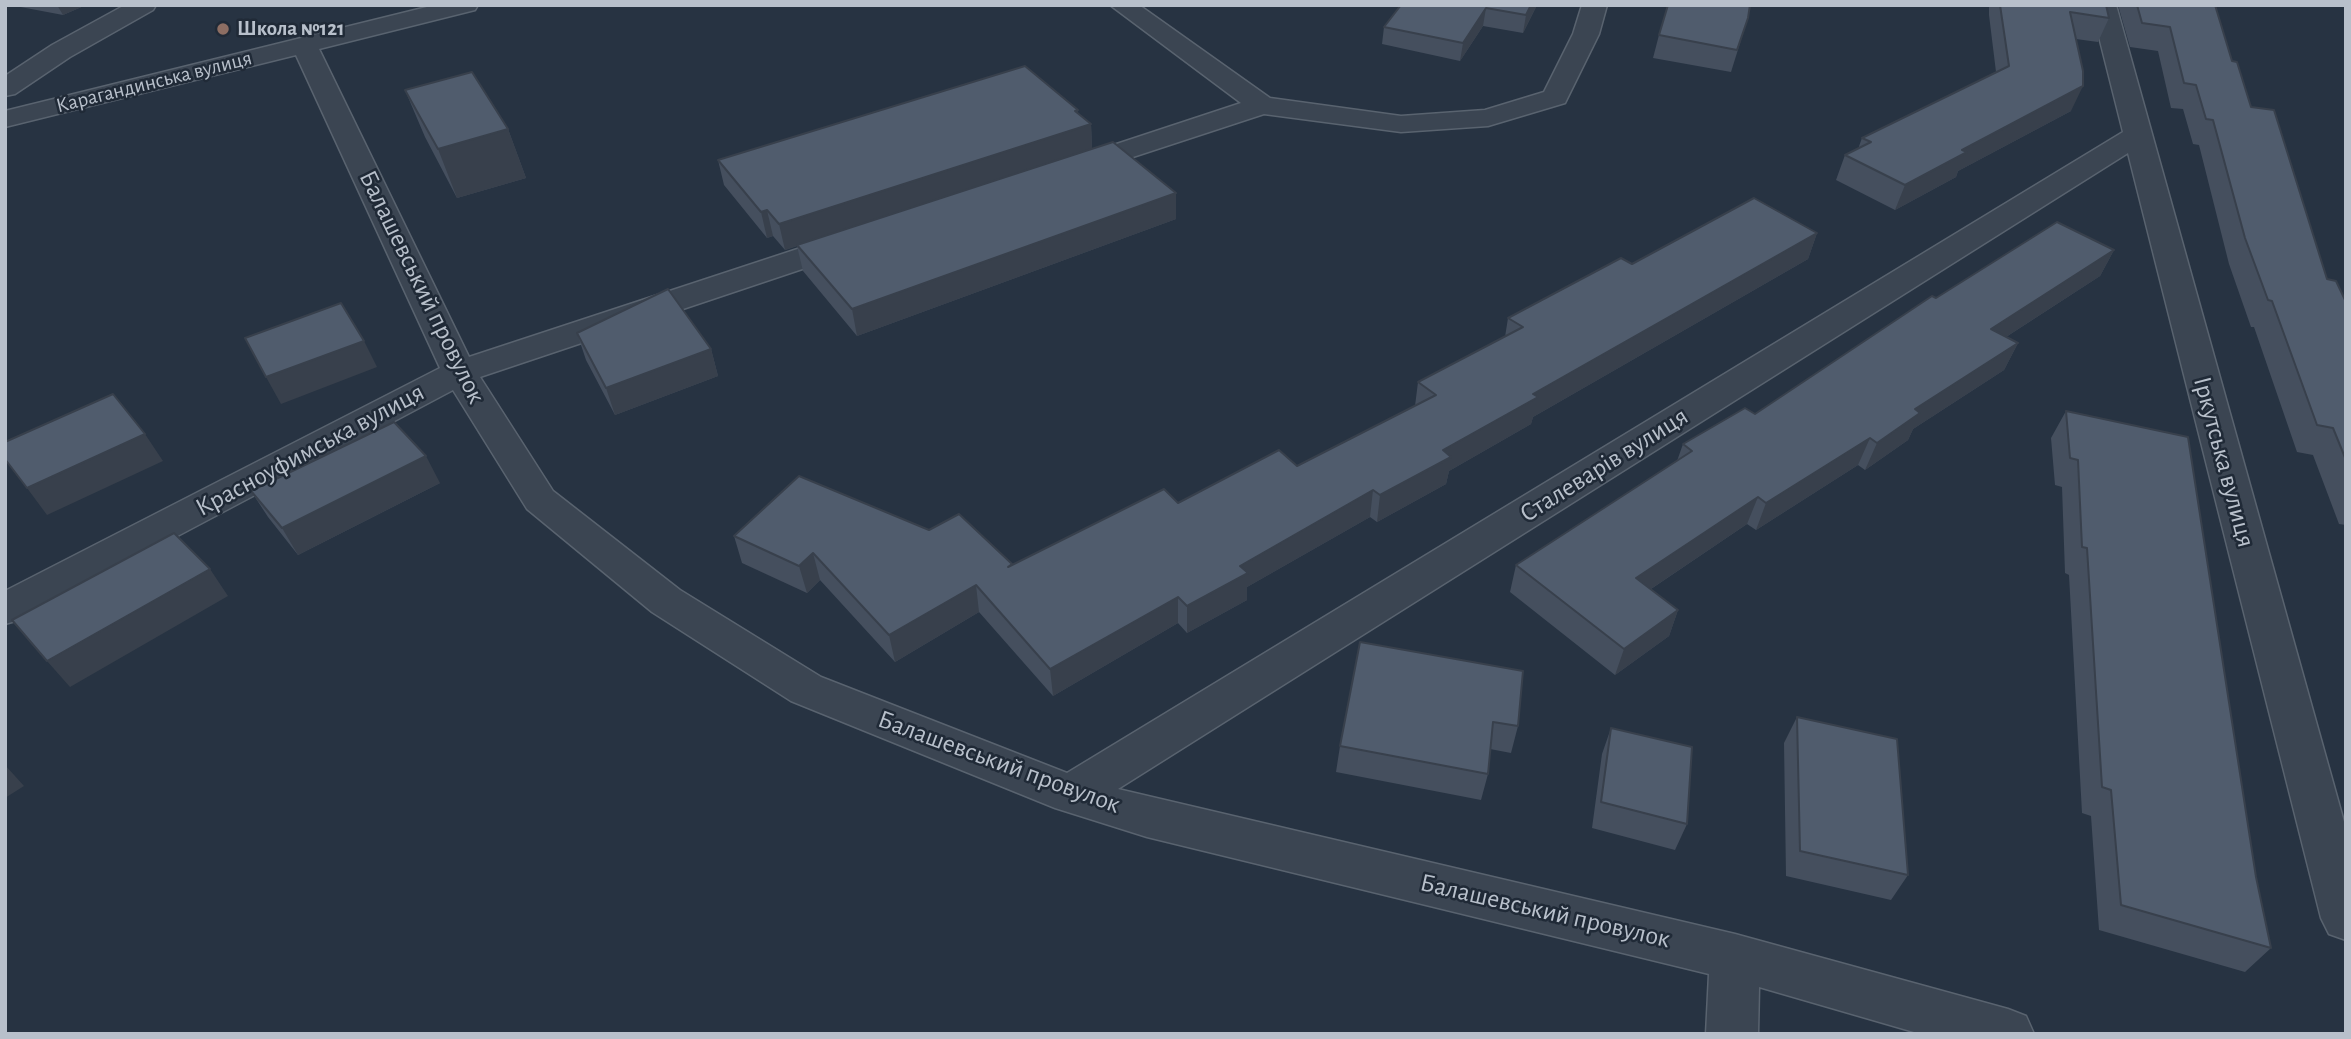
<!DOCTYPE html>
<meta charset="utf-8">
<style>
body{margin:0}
#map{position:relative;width:2351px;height:1039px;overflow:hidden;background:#273342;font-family:"Alegreya Sans",sans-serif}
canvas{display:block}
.frame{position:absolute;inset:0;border:7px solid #b8c0cb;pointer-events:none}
</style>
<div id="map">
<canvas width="2351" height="1039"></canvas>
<div class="frame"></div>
</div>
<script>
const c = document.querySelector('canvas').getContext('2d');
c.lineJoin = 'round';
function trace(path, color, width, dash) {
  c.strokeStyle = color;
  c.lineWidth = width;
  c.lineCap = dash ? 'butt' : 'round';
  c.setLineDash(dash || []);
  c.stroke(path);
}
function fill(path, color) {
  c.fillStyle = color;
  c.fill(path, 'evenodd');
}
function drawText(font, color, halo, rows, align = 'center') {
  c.font = font + ' "Alegreya Sans",sans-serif';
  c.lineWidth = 5;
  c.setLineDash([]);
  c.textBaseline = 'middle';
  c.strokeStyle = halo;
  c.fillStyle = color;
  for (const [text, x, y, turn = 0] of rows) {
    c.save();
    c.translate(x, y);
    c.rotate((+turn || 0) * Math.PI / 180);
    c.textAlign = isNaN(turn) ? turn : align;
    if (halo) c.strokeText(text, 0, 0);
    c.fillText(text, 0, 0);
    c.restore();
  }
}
const minor = new Path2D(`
 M125,5H156L153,10L70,57L15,94L5,96V76L52,45Z
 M435,5H478L475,10L319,49L469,357L837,236L848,234L859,236L864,243L859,250L480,377L553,491L680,590L821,677L1067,773L2123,132L2091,5H2116L2346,829V940L2329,934L2321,918L2128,153L1118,789L1735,934L2008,1009L2026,1016L2034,1034H1921L1759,987L1758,1034H1706L1709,974L1147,837L1055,808L791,701L652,612L527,509L453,390L19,620L5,624V591L440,368L296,55L5,127V111Z
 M1110,5H1139L1270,98L1401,116L1485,110L1544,92L1573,34L1582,5H1607L1599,34L1565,103L1488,126L1401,132L1264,114L1075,176L1065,173L1060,167L1065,161L1241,103Z`);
trace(minor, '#59636f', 3);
fill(minor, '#3b4552');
fill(new Path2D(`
 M10,5H86L63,15Z
 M1401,5H1537L1523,33L1483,26L1460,61L1382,44L1384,27Z
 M1989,5H2106L2109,18L2098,42L2076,39L2071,111L1958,171L1956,177L1895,210L1836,180L1845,155L1858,149L1862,138L1996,72L1989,15Z
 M2118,5H2215L2232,61L2251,107L2327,279L2346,302V525L2339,524L2313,455L2297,452L2254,327H2251L2229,264L2199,145L2193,144L2183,109L2171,108L2158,51L2130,47Z
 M1659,35L1741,40L1731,72L1653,58Z
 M405,90L508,129L526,178L457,198L425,137Z
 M1078,114L1091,124L1092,149L1176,219L857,336L803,271L797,246L785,250L773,236L767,238L724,185L718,160Z
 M1817,233L1808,259L1533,417L1531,424L1449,471L1446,484L1377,522L1370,517L1247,587V600L1187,633L1178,623L1053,696L979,612L895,662L820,580L807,593L742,563L734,536L929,530L1012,565L1178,503L1297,466L1415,406L1418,382L1505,337L1508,318L1632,264Z
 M2114,250L2100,276L2006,337L2018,343L2004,370L1913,429L1908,440L1865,470L1858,465L1756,530L1747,524L1651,589L1678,610L1669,636L1615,675L1510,592L1516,565L1677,461L1683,444L1755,414L1936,298Z
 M577,333L711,349L718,376L615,415L586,360Z
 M2066,411L2256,877L2271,948L2245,972L2099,930L2091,816L2082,813L2069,575L2065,573L2062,487L2055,485L2051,438Z
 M440,483L298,555L268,517L251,491Z
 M1360,642L1518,726L1511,753L1490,749L1488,774L1481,800L1336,772L1340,746Z
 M1797,717L1908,875L1891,900L1786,876L1784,743Z
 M1611,728L1687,824L1675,850L1592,828L1602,754Z`), '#454f5e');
fill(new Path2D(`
 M57,5H86L63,15Z
 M1531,5H1537L1523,33L1526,15Z
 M1486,8L1483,26L1460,61L1463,43Z
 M2083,86L2071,111L1958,171L1956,177L1895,210L1905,185L1962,150Z
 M1078,110L1079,128L1091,124L1092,149L785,250L779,224Z
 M508,129L526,178L457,198L438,149Z
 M1176,193V219L857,336L852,309Z
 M767,210L773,236L767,238L761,212Z
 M1817,233L1808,259L1533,417L1531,424L1449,471L1446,484L1377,522L1380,495L1443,450L1533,394Z
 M2114,250L2100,276L1978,355L1991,329Z
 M364,341L377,367L281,404L266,377Z
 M2018,343L2004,370L1913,429L1908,440L1865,470L1877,443L1915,409Z
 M711,349L718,376L615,415L606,388Z
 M145,434L163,461L47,515L27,488Z
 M1870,438L1858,465L1756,530L1766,503Z
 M426,456L440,483L298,555L282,528Z
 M1373,490L1370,517L1247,587V600L1187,633V606L1240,566Z
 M1758,497L1747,524L1627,605L1636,578Z
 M813,553L820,580L807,593L799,566Z
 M210,569L228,596L70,687L47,661Z
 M976,585L979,612L895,662L889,635Z
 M1178,597V623L1053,696L1050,669Z
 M1678,610L1669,636L1615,675L1624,649Z
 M5,765L24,786L5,798Z`), '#38404c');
const building = new Path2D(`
 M1401,5H1531L1526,15L1486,8L1463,43L1384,27Z
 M1668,5H1750L1748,18L1737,50L1659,35Z
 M2000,5H2106L2109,18L2070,12L2083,71V86L1962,150L1967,152L1905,185L1845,155L1871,142L1862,138L2009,66Z
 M2137,5H2215L2232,61L2237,62L2251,107L2274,110L2327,279L2336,281L2346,302V460L2333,428L2317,425L2272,301L2268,300L2245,238L2213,120L2206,119L2196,85L2184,83L2170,27L2142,23Z
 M1025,66L1078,110L1075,111L1091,124L779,224L767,210L761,212L718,160Z
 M472,72L508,129L438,149L405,90Z
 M1113,142L1176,193L852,309L797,245Z
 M1754,198L1817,233L1533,394L1538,397L1443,450L1451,457L1380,495L1373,490L1240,566L1248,573L1187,606L1178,597L1050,669L976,585L889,635L813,553L799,566L734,536L799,476L929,530L959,514L1012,564L1008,567L1164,489L1178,503L1279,450L1297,466L1436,395L1418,382L1523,327L1508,318L1621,258L1632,264Z
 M2057,222L2114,250L1991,329L2018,343L1915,409L1920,413L1877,443L1870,438L1766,503L1758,497L1636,578L1678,610L1624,649L1516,565L1692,451L1683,444L1745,408L1755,414L1932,296L1936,298Z
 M668,289L711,349L606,388L577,333Z
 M341,303L364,341L266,377L245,338Z
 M113,394L145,434L27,488L5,459V442Z
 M2066,411L2188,437L2256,877L2271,948L2121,905L2111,790L2102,787L2087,548L2082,547L2078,460L2070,458Z
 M394,422L426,456L282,528L251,491Z
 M174,533L210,569L47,661L12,620Z
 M1360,642L1523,671L1518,726L1493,722L1488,774L1340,746Z
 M1797,717L1897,739L1908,875L1800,851Z
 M1611,728L1692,747L1687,824L1601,802Z`);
fill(building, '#505c6d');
trace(building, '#38404c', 2);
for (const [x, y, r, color] of [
 [223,29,7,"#8d6e63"]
]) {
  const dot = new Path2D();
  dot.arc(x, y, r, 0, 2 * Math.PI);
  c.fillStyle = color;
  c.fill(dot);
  trace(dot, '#202a37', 2.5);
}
drawText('bold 21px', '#b8c0cb', '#202a37', [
 ["Школа №121",237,29]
], 'left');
drawText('21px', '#b8c0cb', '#202a37', [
 ["Карагандинська вулиця",154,82,-14]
]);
drawText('26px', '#b8c0cb', '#202a37', [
 ["Балашевський провулок",422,287,64],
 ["Красноуфимська вулиця",310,450,-28],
 ["Іркутська вулиця",2224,462,75],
 ["Сталеварів вулиця",1604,465,-32],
 ["Балашевський провулок",999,762,20],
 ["Балашевський провулок",1545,911,13]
]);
</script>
